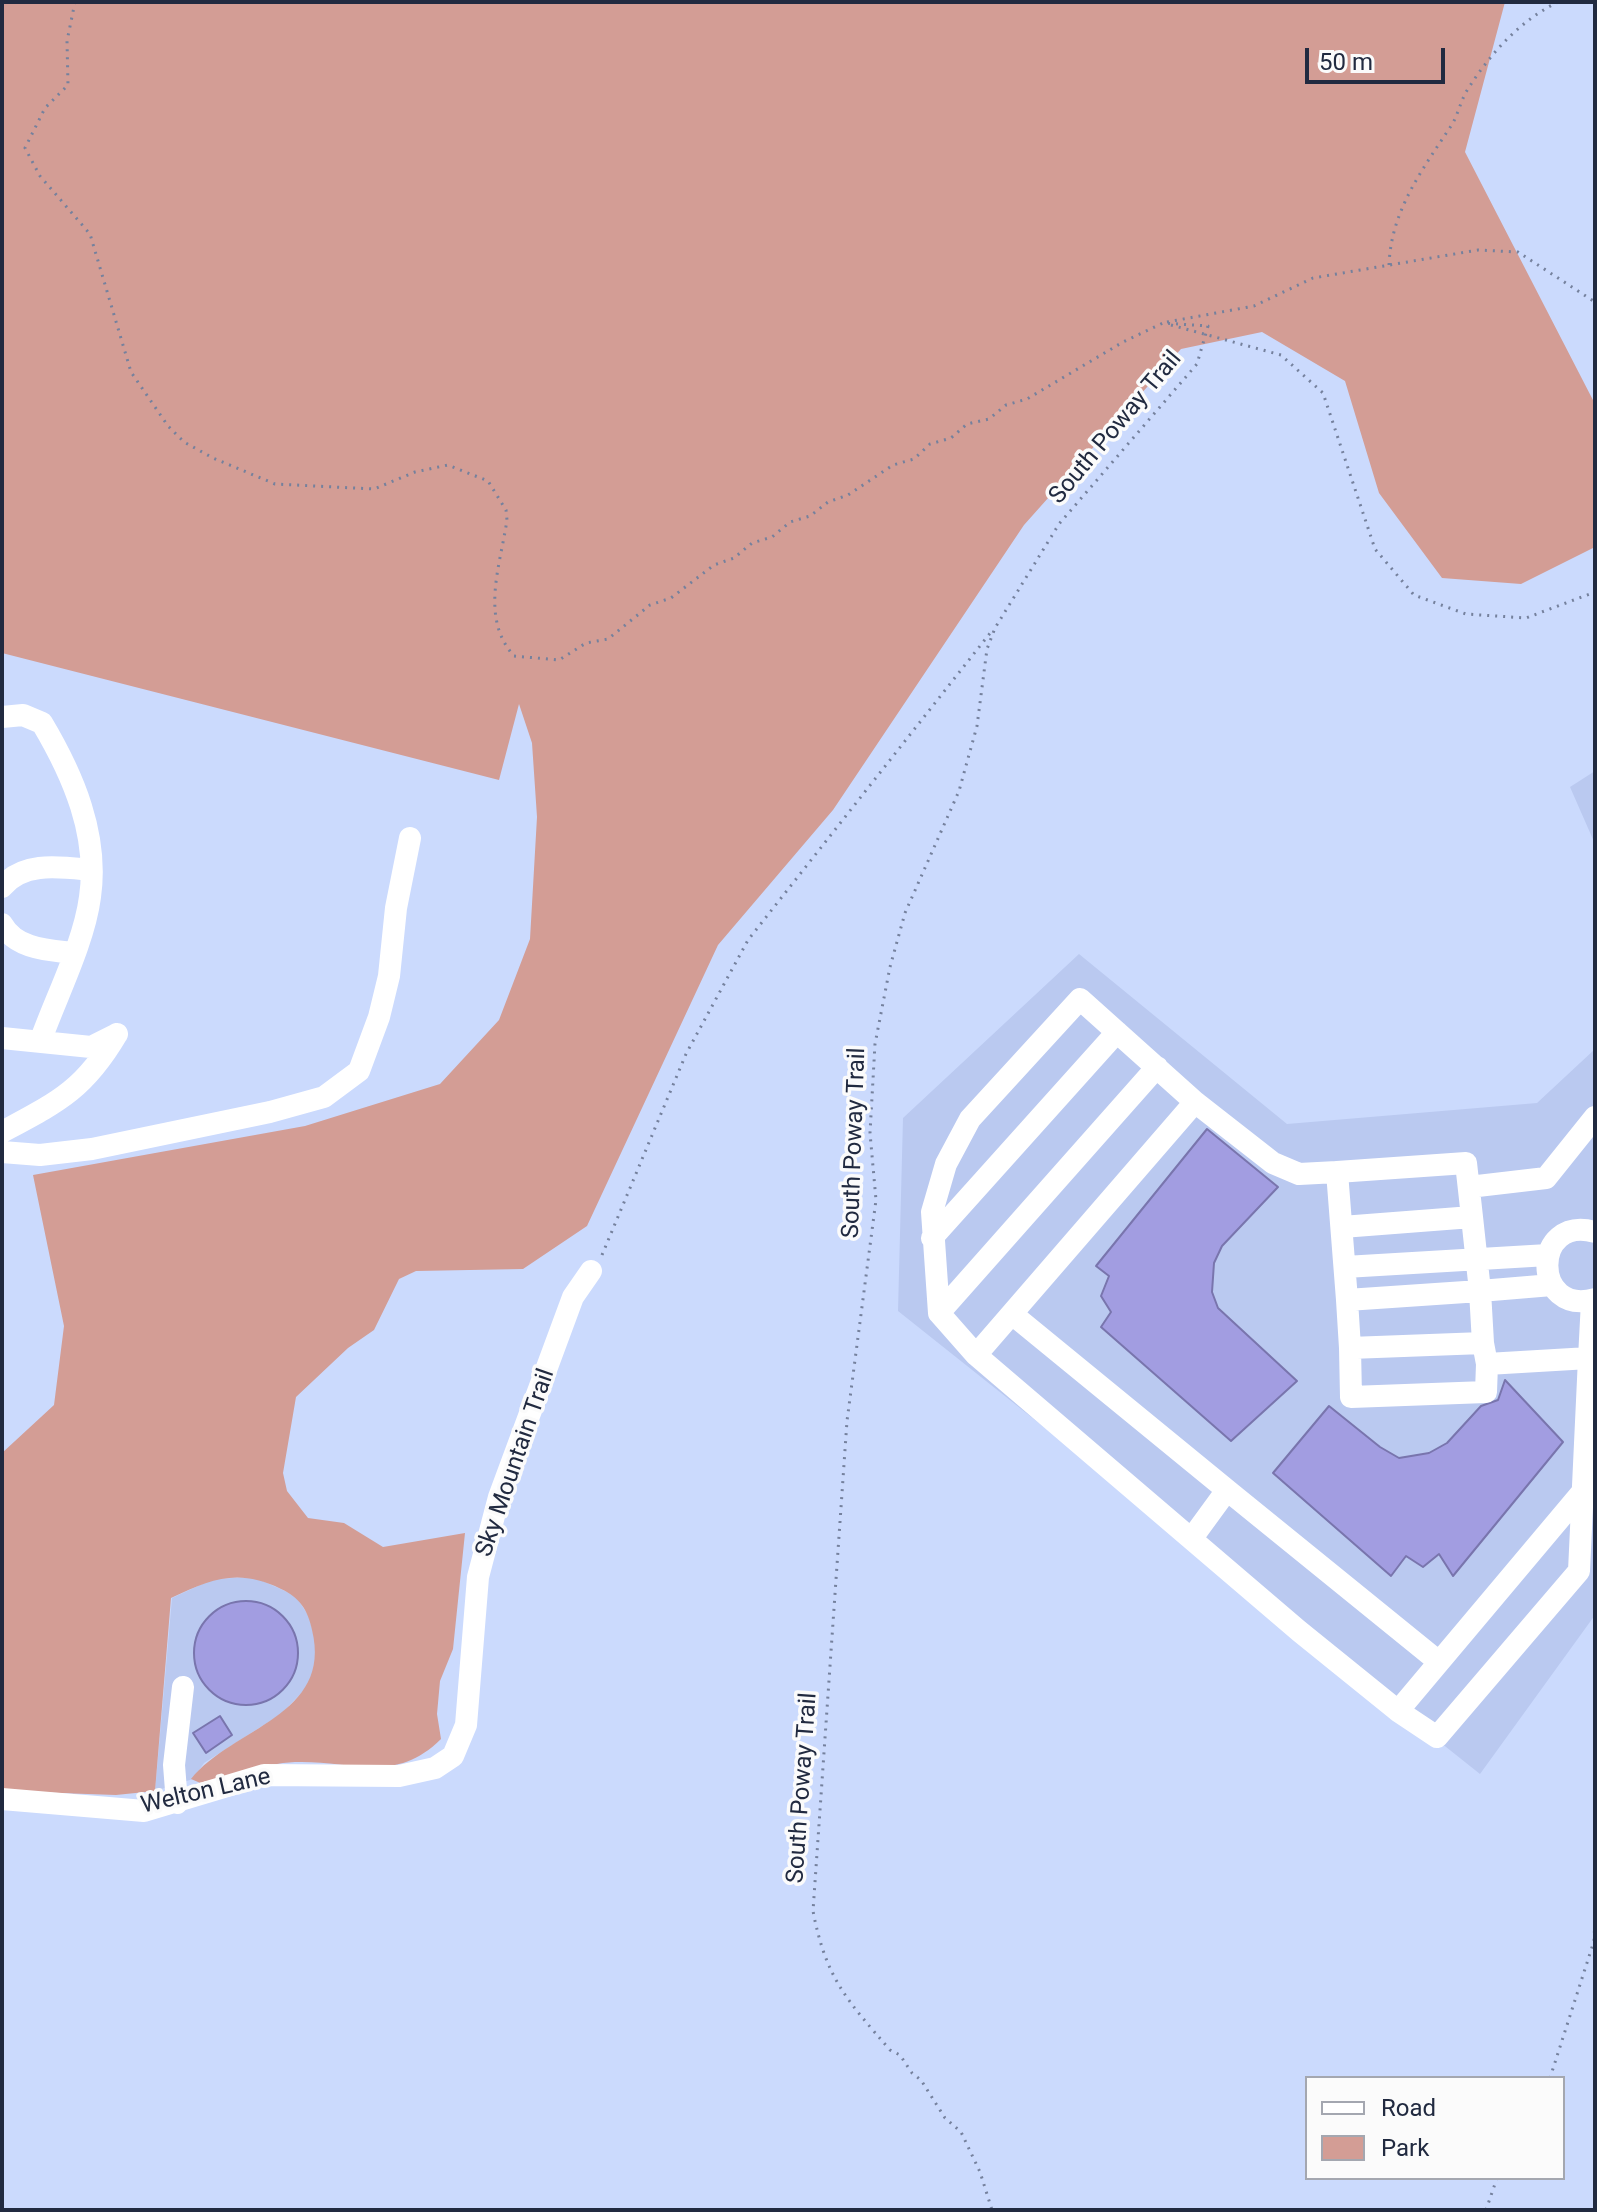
<!DOCTYPE html>
<style>
body{margin:0}
#map{position:relative;width:1597px;height:2212px;overflow:hidden;background:#cbdafd;font-family:Roboto,sans-serif}
canvas{display:block}
.frame{position:absolute;inset:0;border:4px solid #212a40;pointer-events:none}
.legend{position:absolute;left:1305px;top:2076px;width:260px;height:104px;box-sizing:border-box;background:#fbfbfb;border:2px solid #a4a7b0;margin:0;padding:10px 14px;list-style:none;font-size:24px;color:#212a40}
.legend li{display:flex;align-items:center;gap:16px;height:40px}
.legend b{width:40px;border:2px solid #a4a7b0}
.scale{position:absolute;left:1305px;top:48px;width:140px;height:36px;box-sizing:border-box;border:4px solid #212a40;border-top:0;padding-left:10px;font-size:24px;line-height:28px;white-space:nowrap;color:#212a40;-webkit-text-stroke:6px #fbfbfb;paint-order:stroke}
</style>
<div id="map">
<canvas width="1597" height="2212"></canvas>
<div class="frame"></div>
<ul class="legend">
<li><b style="height:10px;background:#fff"></b>Road</li>
<li><b style="height:22px;background:#d39d95"></b>Park</li>
</ul>
<div class="scale">50 m</div>
</div>
<script>
const c = document.querySelector('canvas').getContext('2d');
c.lineJoin = 'round';
function fill(path, color) {
  c.fillStyle = color;
  c.fill(path, 'evenodd');
}
function trace(path, color, width, dash) {
  c.strokeStyle = color;
  c.lineWidth = width;
  c.lineCap = dash ? 'butt' : 'round';
  c.setLineDash(dash || []);
  c.stroke(path);
}
function drawText(font, color, halo, rows, align = 'center') {
  c.font = font + ' Roboto,sans-serif';
  c.lineWidth = 7;
  c.setLineDash([]);
  c.textBaseline = 'middle';
  c.strokeStyle = halo;
  c.fillStyle = color;
  for (const [text, x, y, turn = 0] of rows) {
    c.save();
    c.translate(x, y);
    c.rotate((+turn || 0) * Math.PI / 180);
    c.textAlign = isNaN(turn) ? turn : align;
    if (halo) c.strokeText(text, 0, 0);
    c.fillText(text, 0, 0);
    c.restore();
  }
}
fill(new Path2D(`
 M1595,771V844L1570,787Z
 M1079,954L1287,1124L1537,1103L1595,1049V1615L1480,1774L898,1311L903,1118Z
 M254,1577L296,1596L309,1617L316,1644L315,1665L309,1685L281,1714L204,1763L193,1779L155,1791L172,1598L213,1579Z`), '#bac9f0');
fill(new Path2D(`
 M2,2H1505L1465,152L1595,404V547L1521,584L1442,578L1379,493L1345,381L1262,332L1181,349L1024,525L833,810L718,945L587,1226L523,1269L416,1271L399,1279L374,1330L348,1348L296,1397L283,1473L287,1491L308,1518L344,1523L383,1547L465,1533L453,1649L440,1681L437,1714L441,1739C395,1785 351,1760 295,1762C262,1764 235,1774 205,1785L191,1779C233,1727 333,1716 312,1630C308,1610 299,1597 281,1589C238,1568 212,1579 171,1598L155,1791L116,1795L2,1791V1453L54,1405L64,1326L33,1175L305,1126L440,1084L499,1020L530,939L537,817L532,743L519,704L499,780L2,653Z`), '#d39d95');
const building = new Path2D(`
 M1207,1129L1278,1187L1222,1246L1214,1263L1212,1292L1218,1308L1297,1381L1231,1441L1101,1327L1111,1312L1101,1296L1109,1276L1096,1266Z
 M1505,1380L1563,1442L1453,1576L1439,1554L1423,1567L1406,1556L1391,1576L1273,1473L1329,1406L1380,1447L1399,1458L1429,1453L1447,1443L1481,1406L1498,1400Z
 M194 1653a52 52 0 1 1 104 0a52 52 0 1 1-104 0Z
 M220,1716L232,1735L206,1753L193,1733Z`);
fill(building, '#a29de1');
trace(building, '#7975ad', 2);
trace(new Path2D(`
 M75,2L67,41L68,85L45,108L25,148L40,176L90,234L131,372L168,426L184,442L213,458L275,484L374,489L415,472L448,465L488,481L506,510L507,520C500,567 480,618 514,656L559,660L586,643L608,639L650,605L671,598L714,565L734,558L752,543L772,537L790,522L810,516L828,502L848,495L893,465L914,459L930,444L951,438L967,424L989,419L1006,405L1027,399L1123,342L1163,323L1208,326L1197,364L1059,524L995,628L987,649L977,726L959,791L905,913L890,967L875,1044L870,1133L876,1200L847,1421L813,1911C826,1979 847,2000 890,2050L900,2055L912,2073L921,2080L945,2118L961,2132L980,2172L992,2210
 M1389,265C1391,211 1422,170 1451,126C1458,115 1460,103 1466,92C1489,55 1519,21 1558,2
 M1167,322L1254,306L1313,278L1478,250L1518,252L1595,302
 M1171,325L1281,355L1323,393L1375,549L1414,595L1466,614L1526,618L1595,592
 M602,1255L686,1054L748,940L991,632
 M1550,2078L1594,1941L1595,1917
 M1486,2210L1497,2178`), '#75819d', 3, [2, 6]);
trace(new Path2D(`
 M2,717L23,715L42,723C73,775 99,835 90,897C84,943 56,997 40,1042
 M2,887C23,861 60,867 91,870
 M2,924C16,949 47,950 73,953
 M2,1038L91,1047L117,1034
 M1195,1102L1080,999L970,1119L946,1164L932,1212L939,1313L976,1355L1195,1102L1273,1163L1299,1174L1337,1172
 M2,1132C58,1102 84,1090 117,1034
 M2,1152L40,1155L92,1149L270,1112L324,1097L359,1071L379,1017L389,976L396,908L410,838
 M1469,1187L1546,1178L1595,1117
 M1342,1227L1472,1217L1480,1291L1552,1285
 M1595,1232C1531,1214 1532,1317 1595,1299
 M932,1238L1117,1032
 M1345,1267L1548,1255
 M1347,1300L1337,1172L1466,1163L1472,1217
 M939,1313L1157,1067
 M1012,1314L1227,1490
 M1350,1348L1347,1300L1480,1291L1483,1343
 M976,1355L1299,1631L1398,1711L1437,1737L1579,1571L1589,1358
 M1487,1364L1483,1343L1350,1348L1351,1397L1486,1392L1487,1364L1589,1358L1592,1301
 M1192,1538L1227,1490L1439,1662
 M1398,1711L1583,1491
 M2,1799L144,1811L264,1775L399,1776L435,1768L453,1756L466,1725L478,1577L499,1497L573,1297L591,1271
 M177,1803L174,1765L183,1687`), '#fff', 22);
drawText('24px', '#212a40', '#fbfbfb', [
 ["South Poway Trail",1116,428,-50],
 ["South Poway Trail",855,1143,-88],
 ["Sky Mountain Trail",516,1463,-71],
 ["South Poway Trail",803,1788,-86],
 ["Welton Lane",206,1792,-13]
]);
</script>
